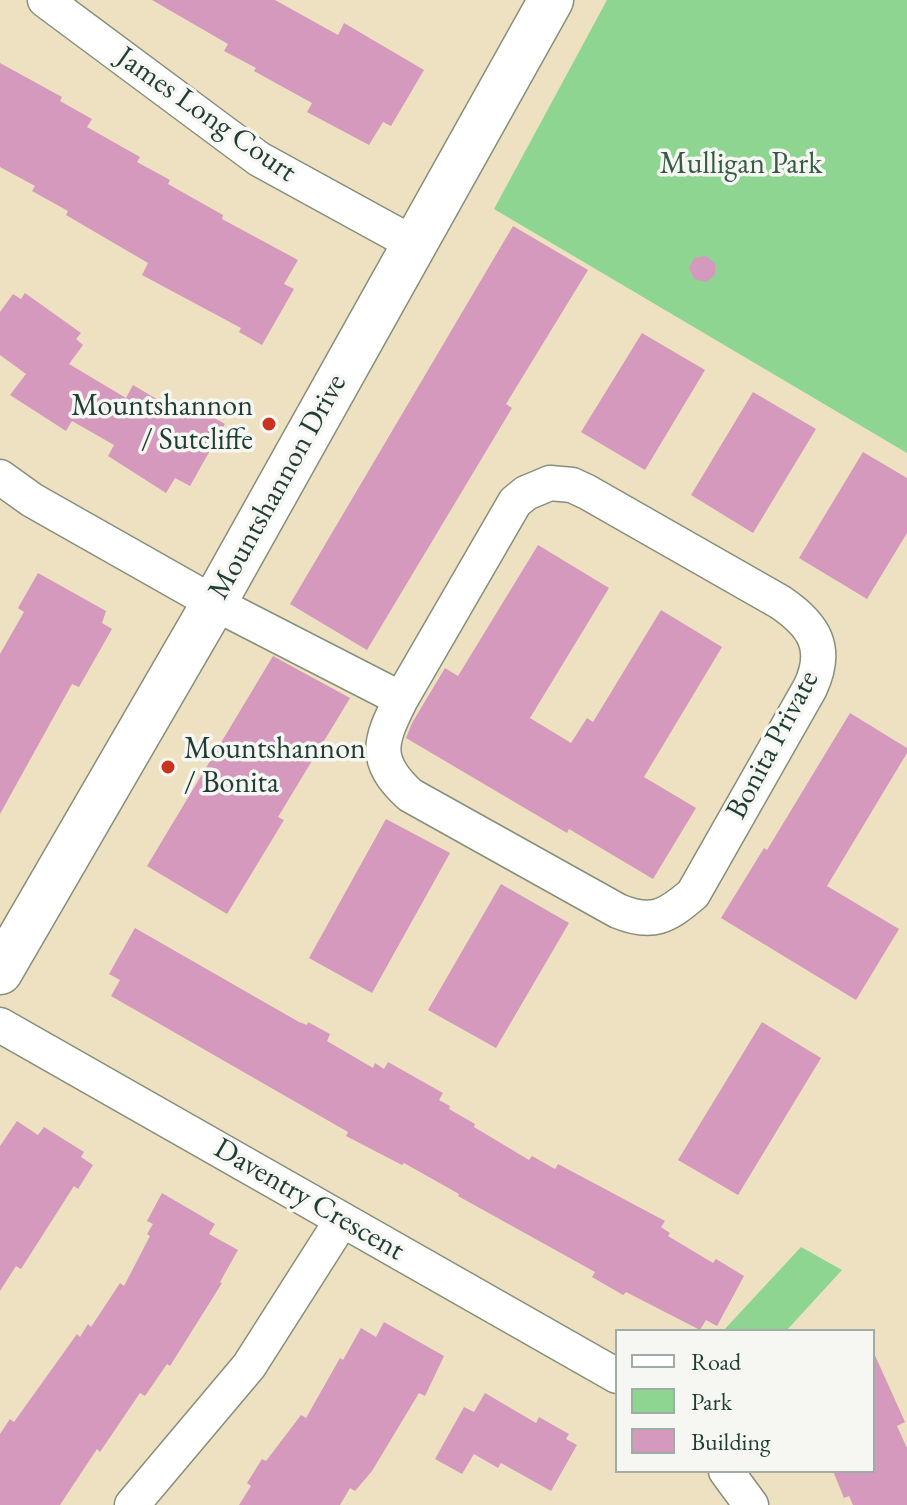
<!DOCTYPE html>
<style>
body{margin:0}
#map{position:relative;width:907px;height:1505px;overflow:hidden;background:#eee1c2;font-family:"EB Garamond",serif}
canvas{display:block}
.legend{position:absolute;left:615px;top:1329px;width:260px;height:144px;box-sizing:border-box;background:#f6f6f2;border:2px solid #a0aca6;margin:0;padding:10px 14px;list-style:none;font-size:24px;color:#1f3d34}
.legend li{display:flex;align-items:center;gap:16px;height:40px}
.legend b{width:40px;border:2px solid #a0aca6}
</style>
<div id="map">
<canvas width="907" height="1505"></canvas>
<ul class="legend">
<li><b style="height:10px;background:#fff"></b>Road</li>
<li><b style="height:22px;background:#8dd590"></b>Park</li>
<li><b style="height:22px;background:#d499bc"></b>Building</li>
</ul>
</div>
<script>
const c = document.querySelector('canvas').getContext('2d');
c.lineJoin = 'round';
function fill(path, color) {
  c.fillStyle = color;
  c.fill(path, 'evenodd');
}
function trace(path, color, width, dash) {
  c.strokeStyle = color;
  c.lineWidth = width;
  c.lineCap = dash ? 'butt' : 'round';
  c.setLineDash(dash || []);
  c.stroke(path);
}
function drawText(font, color, halo, rows, align = 'center') {
  c.font = font + ' "EB Garamond",serif';
  c.lineWidth = 7;
  c.setLineDash([]);
  c.textBaseline = 'middle';
  c.strokeStyle = halo;
  c.fillStyle = color;
  for (const [text, x, y, turn = 0] of rows) {
    c.save();
    c.translate(x, y);
    c.rotate((+turn || 0) * Math.PI / 180);
    c.textAlign = isNaN(turn) ? turn : align;
    if (halo) c.strokeText(text, 0, 0);
    c.fillText(text, 0, 0);
    c.restore();
  }
}
fill(new Path2D(`
 M607,0H907V453L494,209Z
 M801,1247L842,1270L786,1331H723Z`), '#8dd590');
fill(new Path2D(`
 M152,0H275L338,35L344,23L424,70L391,126L383,122L369,145L307,112L312,103L254,71L256,68L224,51L228,44Z
 M0,63L62,97L60,101L92,119L87,127L140,157L137,162L170,180L168,184L223,215L222,219L298,260L284,284L294,289L262,345L239,332L241,328L142,275L148,263L66,215L68,211L32,191L35,186L0,167Z
 M513,226L588,270L506,404L512,408L367,650L290,604Z
 M706,256L715,263V275L706,282L694,279L689,268L694,258Z
 M25,293L81,333L76,339L83,345L69,364L126,398L133,385L182,414L188,403L225,424L190,486L175,478L166,493L108,456L114,445L72,421L66,431L10,395L26,374L0,355V312L13,294L21,299Z
 M642,333L705,370L645,470L581,432Z
 M753,392L816,429L753,533L691,495Z
 M863,452L907,478V533L867,599L799,558Z
 M538,545L609,588L530,718L571,743L587,718L593,722L661,610L722,647L644,777L696,808L653,879L569,829L567,833L406,738L412,723L445,668L458,676Z
 M38,573L106,611L102,623L112,629L79,687L72,684L0,814V654L24,612L18,608Z
 M273,656L350,698L278,817L284,820L227,914L147,866Z
 M850,713L907,748V753L827,886L899,929L856,1000L721,918L764,848L767,850Z
 M386,819L450,853L372,993L309,958Z
 M501,884L569,923L496,1048L428,1010Z
 M135,928L299,1022L307,1025L308,1022L330,1034L327,1041L373,1068L375,1063L384,1069L388,1062L443,1093L439,1100L450,1106L449,1109L475,1124L474,1127L529,1160L532,1156L555,1169L558,1164L665,1221L661,1227L670,1233L668,1236L713,1263L716,1259L744,1276L717,1326L706,1320L700,1330L626,1292L623,1295L592,1277L595,1272L458,1196L459,1194L404,1163L402,1165L346,1136L348,1132L111,996L120,980L109,974Z
 M762,1022L821,1058L738,1195L678,1160Z
 M17,1121L38,1135L44,1127L84,1152L81,1157L93,1165L78,1189L74,1186L21,1269L16,1266L0,1291V1146Z
 M162,1193L215,1224L209,1234L238,1250L220,1282L222,1283L170,1366L167,1364L145,1396L140,1393L100,1452L97,1449L60,1505H0V1434L10,1419L14,1422L77,1334L80,1337L88,1324L91,1327L120,1283L124,1286L150,1236L147,1234L153,1224L147,1221Z
 M384,1322L444,1356L425,1396L419,1393L372,1471L355,1491L350,1488L340,1505H239L251,1486L247,1483L262,1459L266,1461L301,1415L306,1418L340,1358L343,1360L361,1328L376,1337Z
 M873,1351L905,1422L897,1426L907,1448V1505H853L849,1496L844,1498L833,1471H873Z
 M485,1393L536,1423L539,1417L553,1425L569,1434L566,1439L577,1445L551,1491L501,1463L498,1468L474,1454L462,1474L435,1459L464,1407L474,1412Z`), '#d499bc');
const street = new Path2D(`
 M45,0L259,159L414,244
 M0,477L32,500L214,603L401,699
 M550,483L572,485L587,492L780,602C814,625 829,648 810,688L693,894C666,917 652,925 618,911L410,795C372,760 380,741 401,699L515,502L526,493Z
 M0,1025L617,1376
 M726,1471L751,1505
 M132,1505L249,1366L342,1220`);
const secondary = new Path2D(`
 M0,972L214,603L551,0`);
trace(street, '#868f7b', 37);
trace(secondary, '#868f7b', 47);
trace(street, '#fff', 34);
trace(secondary, '#fff', 44);
for (const [x, y, r, color] of [
 [269,424,8,"#c8321e"],
 [168,767,8,"#c8321e"]
]) {
  const dot = new Path2D();
  dot.arc(x, y, r, 0, 2 * Math.PI);
  c.fillStyle = color;
  c.fill(dot);
  trace(dot, '#f6f6f2', 3);
}
drawText('30px', '#1f3d34', '#f6f6f2', [
 ["James Long Court",206,115,35],
 ["Mountshannon Drive",278,487,-61],
 ["Bonita Private",773,745,-62],
 ["Daventry Crescent",309,1200,30]
]);
drawText('30px', '#355b46', '#f6f6f2', [
 ["Mulligan Park",741,165]
]);
drawText('30px', '#1f3d34', '#f6f6f2', [
 ["Mountshannon",253,407],
 ["/ Sutcliffe",253,441],
 ["Mountshannon",184,750,"left"],
 ["/ Bonita",184,784,"left"]
], 'right');
</script>
